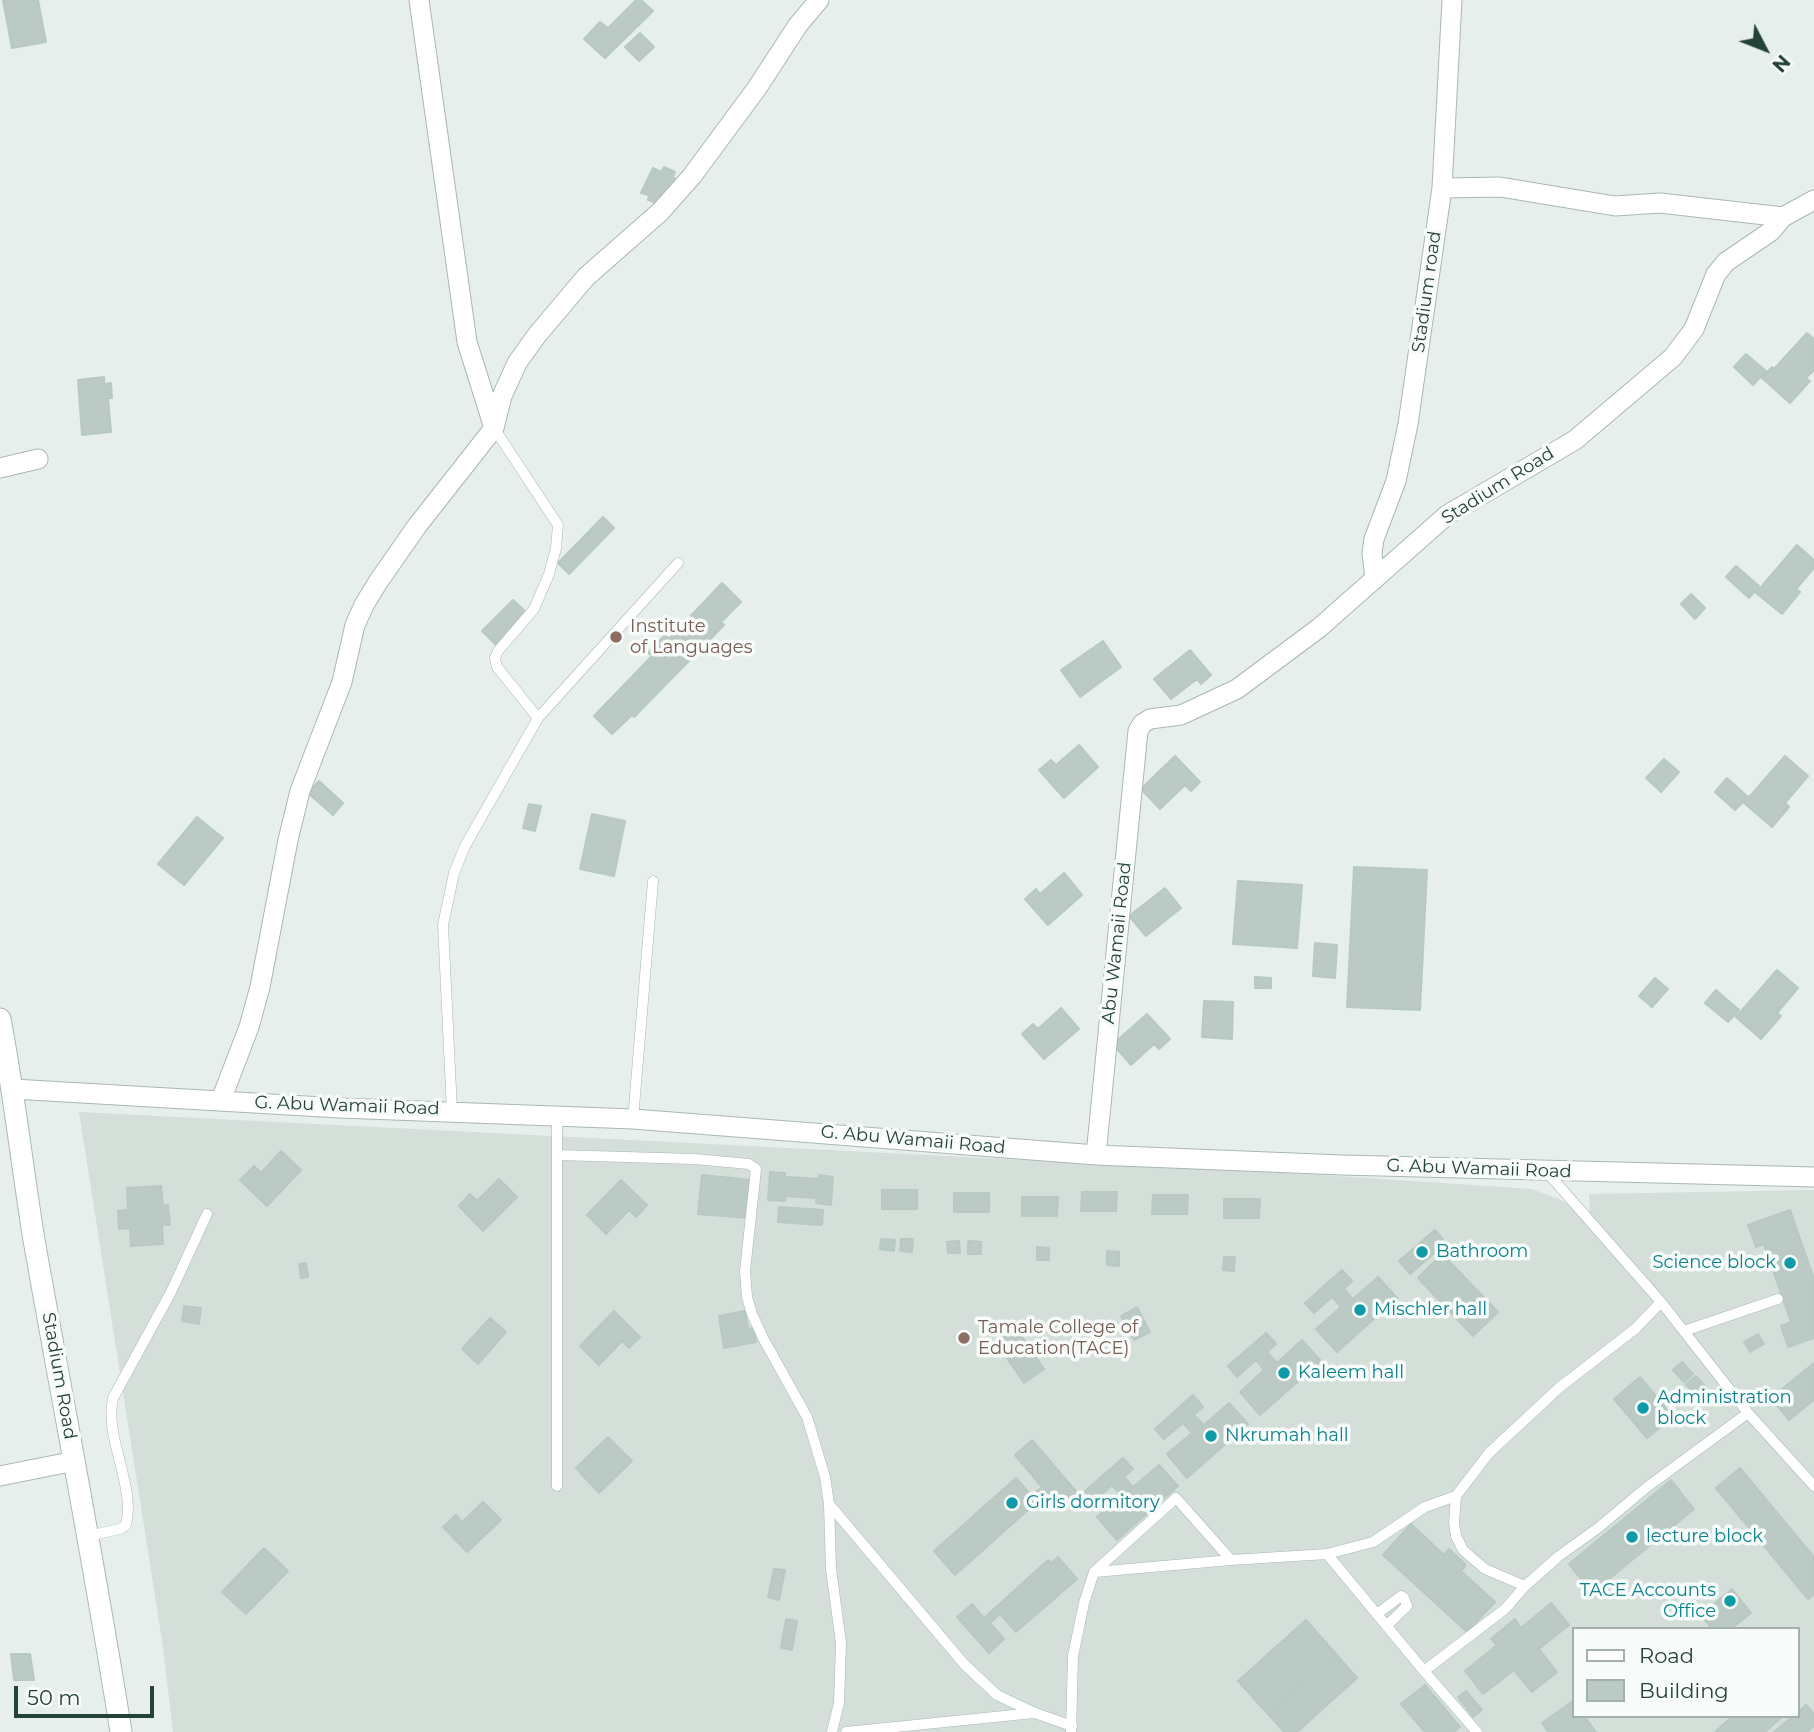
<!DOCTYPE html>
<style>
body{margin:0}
#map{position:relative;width:1814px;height:1732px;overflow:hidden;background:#e6efeb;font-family:Montserrat,sans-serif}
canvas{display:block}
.legend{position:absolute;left:1572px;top:1627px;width:228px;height:91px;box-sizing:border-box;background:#f7fbf9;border:2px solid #a3b1ad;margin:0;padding:9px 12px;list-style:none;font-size:21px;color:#24423a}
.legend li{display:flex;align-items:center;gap:14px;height:35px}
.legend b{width:35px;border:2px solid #a3b1ad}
.north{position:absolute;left:1730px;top:14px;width:70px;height:70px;-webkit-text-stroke:5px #f7fbf9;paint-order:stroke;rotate:132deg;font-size:19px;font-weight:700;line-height:28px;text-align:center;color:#24423a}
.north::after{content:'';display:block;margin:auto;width:24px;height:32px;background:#24423a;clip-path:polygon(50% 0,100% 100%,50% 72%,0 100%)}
.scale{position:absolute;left:14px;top:1686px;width:140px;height:32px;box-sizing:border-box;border:4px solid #24423a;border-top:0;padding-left:9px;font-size:21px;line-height:24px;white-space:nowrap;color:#24423a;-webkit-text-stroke:5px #f7fbf9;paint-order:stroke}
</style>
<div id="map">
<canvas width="1814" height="1732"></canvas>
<ul class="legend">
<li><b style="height:9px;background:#fff"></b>Road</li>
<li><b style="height:19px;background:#bbcac4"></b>Building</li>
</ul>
<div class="north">N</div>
<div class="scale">50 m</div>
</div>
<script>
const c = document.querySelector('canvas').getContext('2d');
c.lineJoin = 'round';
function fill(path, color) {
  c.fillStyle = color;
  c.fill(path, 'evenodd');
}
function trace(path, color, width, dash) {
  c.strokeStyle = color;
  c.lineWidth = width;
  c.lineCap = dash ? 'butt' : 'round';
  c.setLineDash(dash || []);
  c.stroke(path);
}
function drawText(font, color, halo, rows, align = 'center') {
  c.font = font + ' Montserrat,sans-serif';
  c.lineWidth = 7;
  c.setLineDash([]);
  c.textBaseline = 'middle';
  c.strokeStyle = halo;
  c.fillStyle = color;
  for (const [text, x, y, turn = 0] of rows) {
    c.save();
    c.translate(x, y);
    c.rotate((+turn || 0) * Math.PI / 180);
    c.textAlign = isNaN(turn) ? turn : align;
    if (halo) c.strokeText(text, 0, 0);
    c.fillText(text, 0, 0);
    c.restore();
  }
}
fill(new Path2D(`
 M79,1112L1321,1175L1532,1189L1561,1200L1590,1219L1589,1194L1814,1190V1732H173L163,1647ZM1574,1629H1798V1716H1574Z`), '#d4dfda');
const building = new Path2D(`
 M3,0H38L46,42L12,48Z
 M636,0H641L653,11L605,58L584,39L600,22L608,28Z
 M640,33L654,47L639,61L625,47Z
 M664,167L675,172L673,177L677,180L661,204L648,200L649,195L641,193L653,168L661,172Z
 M1807,333L1814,339V370L1806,378L1810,381L1790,403L1762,378L1772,367L1774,369Z
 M1746,354L1766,371L1753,385L1734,367Z
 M104,377V384L111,383L112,398H108L111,432L82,435L78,380Z
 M603,517L614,528L569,574L558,563Z
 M1797,545L1814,560V568L1796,589L1800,592L1782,614L1756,593Z
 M1736,566L1759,586L1749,598L1726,577Z
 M722,583L741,602L721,622L724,625L634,717L632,715L612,734L594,716L652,656L648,653L665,635L669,639Z
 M1691,594L1705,608L1695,619L1681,604Z
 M513,600L527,613L496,645L482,631Z
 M1103,641L1121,667L1080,697L1061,670Z
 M1190,650L1211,675L1201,684L1197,679L1171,699L1154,679Z
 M1079,745L1098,767L1064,798L1039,770L1051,760L1056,765Z
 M1175,756L1200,782L1191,791L1185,785L1160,809L1141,789Z
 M1785,756L1808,776L1785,803L1789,807L1772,827L1744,803Z
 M1664,759L1679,772L1661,792L1646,778Z
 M1727,778L1748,797L1735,810L1715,792Z
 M319,781L343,803L333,815L308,793Z
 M529,804L541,806L535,831L523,828Z
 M592,814L625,821L614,876L580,869Z
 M197,817L223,838L184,885L158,864Z
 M1354,867L1427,870L1420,1010L1347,1007Z
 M1064,873L1082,895L1048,925L1025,899L1036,889L1040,894Z
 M1238,881L1302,885L1297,948L1233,944Z
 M1165,888L1181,908L1146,936L1129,916Z
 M1315,943L1337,945L1335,978L1313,976Z
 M1777,970L1798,988L1777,1013L1781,1016L1761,1039L1736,1017Z
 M1255,977L1271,978V988H1255Z
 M1655,978L1668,989L1652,1007L1639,996Z
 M1716,990L1739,1010L1728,1022L1705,1003Z
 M1204,1001L1233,1002L1232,1039L1202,1037Z
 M1061,1008L1079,1029L1044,1059L1022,1034L1033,1024L1038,1029Z
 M1147,1014L1170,1039L1159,1049L1154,1044L1131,1065L1113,1044Z
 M281,1151L301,1170L267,1206L240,1180L254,1166L261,1173Z
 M770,1172L785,1173V1177L819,1179V1175L833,1177L831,1205L816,1203L817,1198L785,1196V1201L768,1200Z
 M702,1175L751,1180L748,1218L698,1214Z
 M499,1179L517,1197L483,1231L459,1206L470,1194L477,1201Z
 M621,1180L647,1205L636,1217L629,1210L606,1234L587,1215Z
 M161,1186L163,1206L168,1205L170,1225H162L163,1244L131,1246L130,1228L119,1229L118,1211L128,1210L127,1188Z
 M882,1190H917V1209H882Z
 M1082,1192H1117L1116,1211H1081Z
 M954,1193H989V1212H954Z
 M1153,1195H1188L1187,1214H1152Z
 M1022,1197H1058L1057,1216H1022Z
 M1224,1199H1260L1259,1218H1224Z
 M779,1207L823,1210L822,1225L778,1222Z
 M1790,1210L1814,1279V1338L1788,1347L1781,1326L1791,1322L1764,1244L1756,1247L1748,1225Z
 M1435,1230L1446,1243L1410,1274L1399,1261Z
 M881,1239L895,1240L894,1251L880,1249Z
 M901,1239H913L912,1252L900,1251Z
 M959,1241L960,1253H948L947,1242Z
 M968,1241L981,1242V1254H968Z
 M1037,1247L1049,1248V1260H1037Z
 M1107,1251L1119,1252V1266L1107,1265Z
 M1442,1254L1498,1312L1473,1336L1418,1278Z
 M1224,1257H1235L1234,1271L1223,1270Z
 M306,1263L308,1277L301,1278L299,1264Z
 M1342,1270L1352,1281L1344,1289L1353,1299L1378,1277L1397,1298L1337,1352L1316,1329L1341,1307L1332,1297L1314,1313L1305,1303Z
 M184,1306L201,1308L199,1324L182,1321Z
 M1137,1307L1150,1332L1134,1340L1121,1316Z
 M614,1311L640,1337L629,1348L622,1341L599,1365L580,1346Z
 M745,1311L748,1329L754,1328L756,1342L724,1348L719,1316Z
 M490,1318L506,1332L478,1364L462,1349Z
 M1016,1328L1044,1369L1024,1383L996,1342Z
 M1266,1333L1276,1344L1267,1352L1277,1363L1302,1340L1321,1361L1260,1415L1240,1392L1264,1370L1256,1360L1237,1377L1228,1366Z
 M1758,1334L1764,1344L1750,1352L1744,1342Z
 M1682,1362L1693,1374L1684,1382L1673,1370Z
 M1814,1363V1400L1789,1420L1771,1398Z
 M1696,1376L1707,1388L1697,1397L1686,1384Z
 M1640,1377L1673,1417L1647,1438L1614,1399Z
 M1193,1395L1203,1407L1194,1415L1204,1425L1229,1403L1248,1424L1187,1478L1167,1454L1192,1433L1183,1423L1164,1439L1155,1429Z
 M608,1437L632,1461L599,1493L576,1468Z
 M1032,1440L1080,1496L1064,1510L1048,1492L955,1575L934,1551L1016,1478L1032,1496L1042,1487L1015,1455Z
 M1123,1458L1133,1469L1124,1477L1133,1487L1159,1465L1178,1486L1117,1540L1097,1517L1121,1495L1112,1485L1094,1501L1085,1491Z
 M1740,1468L1814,1557V1594L1808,1599L1716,1488Z
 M1671,1480L1694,1509L1592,1593L1569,1564Z
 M483,1502L501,1520L467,1552L443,1527L456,1515L462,1522Z
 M1411,1524L1444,1555L1449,1549L1466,1565L1461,1571L1495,1602L1467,1632L1383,1555Z
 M264,1548L288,1571L246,1614L222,1592Z
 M1058,1557L1077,1579L1016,1632L1000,1614L990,1623L1004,1639L989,1653L957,1617L972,1604L984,1618L1048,1560L1051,1563Z
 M774,1569L785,1570L779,1600L768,1597Z
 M1732,1589L1751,1613L1731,1629H1712L1701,1615Z
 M1551,1603L1569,1625L1539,1649L1557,1672L1532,1692L1514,1670L1483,1694L1465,1671L1497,1645L1491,1639L1515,1619L1521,1628Z
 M786,1619L797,1621L792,1650L781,1648Z
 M1306,1620L1336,1654L1269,1715L1238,1681Z
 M11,1654H30L34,1680H14Z
 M1336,1654L1357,1678L1297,1732H1284L1269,1715Z
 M1425,1685L1460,1727L1454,1732H1425L1401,1704Z
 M1466,1691L1482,1710L1473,1717L1458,1697Z
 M1573,1701L1574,1716H1584L1596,1732H1548L1542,1723Z
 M1806,1705L1814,1714V1726L1807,1732H1774L1793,1716H1798V1712Z
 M1733,1716H1783L1765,1732H1715Z`);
fill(building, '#bbcac4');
trace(building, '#b8c9c2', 2);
const lane = new Path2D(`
 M494,428L558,525L556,548L549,574L534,609L498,651L495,658L497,667L538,718
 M452,1111L443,925L454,873L465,846L538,718L678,563
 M557,1116V1486
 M633,1119L653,881
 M557,1155L694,1159L749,1164L756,1169L745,1271L747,1297L752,1314L763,1338L807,1417L825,1477L829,1504L831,1569L841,1643L839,1703L832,1732
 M1546,1171L1661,1302L1748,1413L1647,1487L1598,1528L1559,1556L1525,1586L1485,1569L1463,1550L1456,1536L1454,1523L1456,1496L1489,1453L1560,1387L1635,1329L1661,1302
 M1684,1331L1778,1299
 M1748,1413L1814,1486
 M829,1504L964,1664L997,1695L1035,1713L1072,1726
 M88,1536L120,1529L126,1525C136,1486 104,1438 113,1398L171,1292L207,1214
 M1327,1554L1424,1671
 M1095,1572L1231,1560
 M1377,1614L1401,1596L1404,1598L1407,1606L1387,1625
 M846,1732L1034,1713
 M1071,1732L1073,1656L1084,1603L1094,1572L1176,1498L1231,1560L1327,1554L1373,1542L1425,1507L1456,1496
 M1477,1732L1424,1671L1505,1609L1525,1586`);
const street = new Path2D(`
 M419,0L467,342L494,428
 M1442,188L1500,187L1615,206L1660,203L1783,217L1814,200
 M0,468L38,459
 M1375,579L1372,553L1374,539L1396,481L1408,424L1442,188L1452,0
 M13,1089L340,1108L633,1119L1096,1155L1342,1165L1814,1177
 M221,1100L249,1027L260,987L288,840L300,791L342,682L355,625L364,605L378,582L417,526L494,428L502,396L517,363L537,335L586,277L660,212L692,176L757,88L798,25L819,0
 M1096,1155L1138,731L1142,724L1150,719L1181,715L1237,689L1319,628L1447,515L1575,440L1673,357L1694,329L1716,274L1726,262L1770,232L1783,217
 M0,1476L75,1461`);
const secondary = new Path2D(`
 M0,1019C14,1092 22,1166 34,1240C63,1404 95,1567 121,1732`);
trace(lane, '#a8b8b2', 11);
trace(street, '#a8b8b2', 21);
trace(secondary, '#a4bbb3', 23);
trace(lane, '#fff', 10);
trace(street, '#fff', 19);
trace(secondary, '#fff', 21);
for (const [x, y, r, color] of [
 [616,637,7,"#8d6e63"],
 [1422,1252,7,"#0f9aa8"],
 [1790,1263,7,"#0f9aa8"],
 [1360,1310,7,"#0f9aa8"],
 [964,1338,7,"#8d6e63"],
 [1284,1373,7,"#0f9aa8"],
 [1643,1408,7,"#0f9aa8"],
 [1211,1436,7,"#0f9aa8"],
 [1012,1503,7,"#0f9aa8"],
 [1632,1537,7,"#0f9aa8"],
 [1730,1601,7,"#0f9aa8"]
]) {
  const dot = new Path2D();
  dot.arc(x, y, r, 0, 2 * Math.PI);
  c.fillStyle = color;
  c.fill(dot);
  trace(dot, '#f7fbf9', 2.5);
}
drawText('18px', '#24423a', '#f7fbf9', [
 ["Stadium road",1427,292,-82],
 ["Stadium Road",1498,486,-32],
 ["Abu Wamaii Road",1117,943,-84],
 ["G. Abu Wamaii Road",347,1106,2],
 ["G. Abu Wamaii Road",913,1140,5],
 ["G. Abu Wamaii Road",1479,1169,2],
 ["Stadium Road",59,1376,80]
]);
drawText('18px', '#785e54', '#f7fbf9', [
 ["Institute",630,627],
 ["of Languages",630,648],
 ["Tamale College of",978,1328],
 ["Education(TACE)",978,1349]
], 'left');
drawText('18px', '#0d838f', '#f7fbf9', [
 ["Bathroom",1436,1252],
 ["Science block",1776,1263,"right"],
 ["Mischler hall",1374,1310],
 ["Kaleem hall",1298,1373],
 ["Administration",1657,1398],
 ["block",1657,1419],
 ["Nkrumah hall",1225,1436],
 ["Girls dormitory",1026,1503],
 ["lecture block",1646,1537],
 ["TACE Accounts",1716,1591,"right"],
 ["Office",1716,1612,"right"]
], 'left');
</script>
